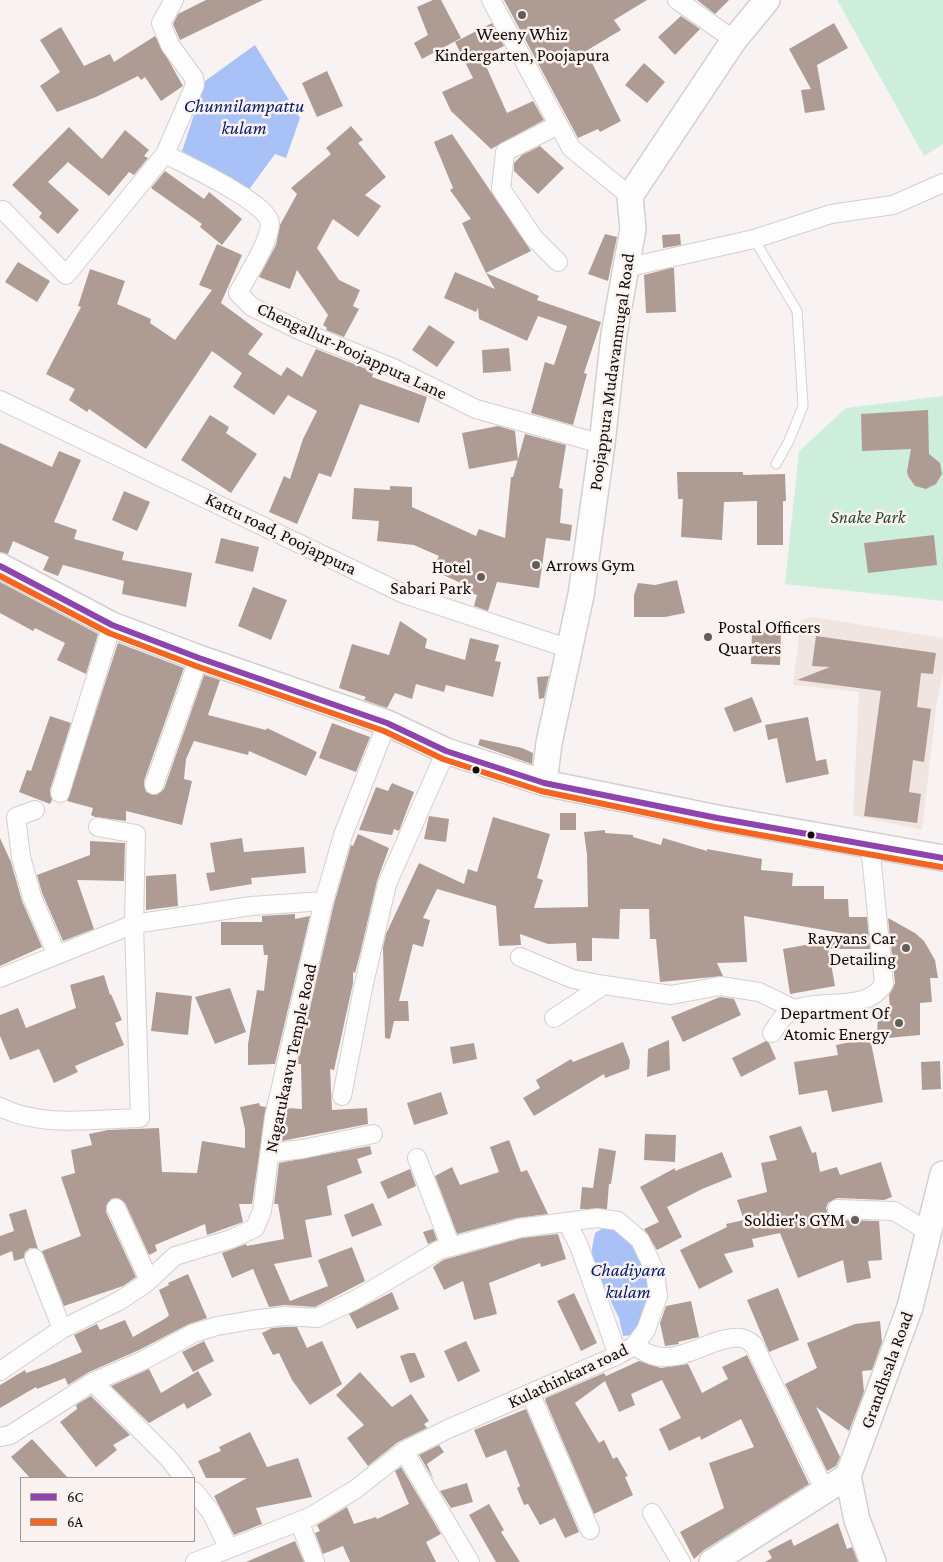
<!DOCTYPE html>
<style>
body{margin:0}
#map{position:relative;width:943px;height:1562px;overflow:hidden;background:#f8f3f2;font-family:"Crimson Pro",serif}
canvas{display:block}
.legend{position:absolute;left:20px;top:1477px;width:175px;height:65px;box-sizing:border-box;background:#fbf2ef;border:1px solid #9d9694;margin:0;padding:6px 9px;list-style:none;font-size:15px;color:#100d0c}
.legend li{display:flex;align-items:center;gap:10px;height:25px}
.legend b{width:25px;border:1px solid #9d9694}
</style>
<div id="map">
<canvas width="943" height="1562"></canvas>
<ul class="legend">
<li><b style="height:6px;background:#8e44ad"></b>6C</li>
<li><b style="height:6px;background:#f26522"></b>6A</li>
</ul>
</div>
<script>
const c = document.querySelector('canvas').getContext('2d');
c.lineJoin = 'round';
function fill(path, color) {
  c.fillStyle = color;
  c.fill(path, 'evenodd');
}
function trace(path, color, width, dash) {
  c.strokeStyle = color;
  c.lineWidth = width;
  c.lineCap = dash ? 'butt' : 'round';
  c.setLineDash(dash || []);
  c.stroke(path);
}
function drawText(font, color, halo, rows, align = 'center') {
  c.font = font + ' "Crimson Pro",serif';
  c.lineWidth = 5;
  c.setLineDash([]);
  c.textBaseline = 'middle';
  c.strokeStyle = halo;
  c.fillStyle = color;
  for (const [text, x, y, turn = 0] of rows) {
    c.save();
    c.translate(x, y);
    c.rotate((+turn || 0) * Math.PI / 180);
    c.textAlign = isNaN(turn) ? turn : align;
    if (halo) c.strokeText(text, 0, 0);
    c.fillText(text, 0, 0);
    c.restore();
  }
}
fill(new Path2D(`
 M812,617L943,638V672L936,708L922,830L853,815L859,692L793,685L801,620Z`), '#f0e5e0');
fill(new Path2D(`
 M837,0H943V144L924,156Z
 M943,396V601L785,584L799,451L846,408Z`), '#cdeeda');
fill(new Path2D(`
 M255,45L300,118L286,158L275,154L248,191L182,151L205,81Z
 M603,1228H627L656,1280L643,1334L623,1336L619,1318L590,1259L595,1233Z`), '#a8c2f8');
fill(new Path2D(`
 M206,0H263L180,40L173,24L178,14Z
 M433,0H441L461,38L422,59L414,43L428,35L417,7Z
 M504,0H647L614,20L621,30L586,51L621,121L600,132L598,129L578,138Z
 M697,0H729L715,14Z
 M681,16L700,29L675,55L658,37Z
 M492,23L504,46L482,57L507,113L533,101L544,120L491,149L451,111L442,92L473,78L455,42Z
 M834,23L848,48L817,65L825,110L805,113L801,90L811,89L789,49Z
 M61,27L84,66L110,54L114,62L155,36L183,86L161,101L145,77L141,80L138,76L96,97L57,112L40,86L60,72L40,40Z
 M644,63L665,82L647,103L625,85Z
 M327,71L343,106L317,117L302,83Z
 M351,126L363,140L358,143L386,177L365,195L381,206L358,237L333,219L317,248L339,280L360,290L353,306L359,309L344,337L326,330L327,328L323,325L328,315L297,270L290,289L259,277L276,245L280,225L297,194L291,188L331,154L326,148Z
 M69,127L102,159L125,130L149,150L144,156L148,158L134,175L129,172L109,196L68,162L48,182L79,210L58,234L39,217L42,213L12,185Z
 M452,134L531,251L486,273L462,223L471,219L450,190L453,188L434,142Z
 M540,146L564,168L538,194L514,171V163L522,155Z
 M165,171L204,199L209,192L242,219L222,245L200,227L202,224L151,188Z
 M605,234L617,237L608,281L588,274Z
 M680,234L681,245L663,248L662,235Z
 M217,244L242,255L221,303L263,334L248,354L281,376L287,367L302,377L316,349L374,372L372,377L427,397L419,423L360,404L331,477L319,473L297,524L269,512L284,476L290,479L303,439L317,411L288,395L274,415L233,387L242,373L212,351L146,449L89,409L87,412L69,400L75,389L46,374L81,307L78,306L90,269L125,281L117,304L151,319L150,323L175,340L212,290L199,285Z
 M18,262L50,281L37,302L5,282Z
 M671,268H674L676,312L646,313L644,275Z
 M455,272L495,289L486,273L539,296L537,300L601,322L584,373L587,374L573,425L531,413L545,362L554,365L567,326L538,316L527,341L479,319L478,308L476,312L444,298Z
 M429,325L455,342L437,367L412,350Z
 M509,348L511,371L483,373L482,350Z
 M928,410L929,454L940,463L942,474L936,484L926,489L915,486L908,476L907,471L911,449L862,451L861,414Z
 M210,415L229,427L226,433L257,454L231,493L181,460Z
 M498,426L515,431L518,460L469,469L462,433Z
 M525,434L566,445L559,488L563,489L560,523L572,525L570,541L546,538L539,588L497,582L488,611L474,606L477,595L459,589L461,583L432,570L439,556L414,545L377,541L379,521L352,519L354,488L390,490V486L412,487V507L476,536L479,529L505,538L511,477H513Z
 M0,443L52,467L59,451L81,460L54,522L77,530L74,539L124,552L122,560L192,573L186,607L122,594L124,581L63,565L58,576L43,570L49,557L13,541L8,554L0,552Z
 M677,472H743V475L785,474L786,501H783V545H757V501L724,502L722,540L681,537L683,499H678Z
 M124,491L150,502L137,531L112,520Z
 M934,535L937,565L868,573L864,543Z
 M221,538L259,547L253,572L215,563Z
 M677,580L685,613L665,617H634V595L638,583L655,585Z
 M0,582L98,634L86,674L57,660L65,643L35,628L33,631L0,613Z
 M253,587L287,600L271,640L238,626Z
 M400,621L427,639L425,648L465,660L470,638L499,645L495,661L501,662L493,697L446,685L444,692L416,684L412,699L395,693L387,708L364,700L366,697L339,688L352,644L389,655Z
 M752,631L781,632L780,665L751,664Z
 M816,636L936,653L933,674L921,673L917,707L931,709L924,762L913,760L909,792L921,794L917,823L864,816L881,691L797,680L830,667L812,666Z
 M118,643L184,668L144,781L146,792L156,795L164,789L204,675L220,680L208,715L266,730L267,728L317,752L306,776L249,751L248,755L194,741L186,759L184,779L192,781L182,825L126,811V821L95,817L91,815L93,808L67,801Z
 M549,676L544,698L539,699L537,677Z
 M752,697L762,722L734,732L724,708Z
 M50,716L71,723L50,790L52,800L50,804L19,792L27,770L31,771Z
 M808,717L816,761L826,759L829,774L786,783L777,738L768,740L765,725Z
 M332,723L370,737L356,772L319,758Z
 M480,739L522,748L533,753L532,764L478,745Z
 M392,783L414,792L399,831L394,829L392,835L359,830L376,787L388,791Z
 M560,813H576V830H560Z
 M429,816L449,819L446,842L424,839Z
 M493,817L550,834L537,878L543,880L534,908L588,907L587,855L584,832L605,830V833L633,835V837L661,845L663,838L707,851V849L762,859L761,870L793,873L792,886H824V899H848L849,917H867L870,949H829L828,941L858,936L744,916L747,962L717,963L723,976L660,982L656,939H650L649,909H620L619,939L592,938V961H577L576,943L548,944L520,934L521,945L499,946L496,906L437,889L423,918L430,920L423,947L413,944L399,1001H408L409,1021H394L390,1039L385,1038L383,947L386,934L419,863L464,884L468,869L477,872Z
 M358,834L389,848L377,881L360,954L355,973L353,972V983L334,1070L330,1069L332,1110L367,1108L368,1124L282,1141L287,1108L302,1109L301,1064H297L334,904L351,845L353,846Z
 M0,838L11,862L22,901L42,947L0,966Z
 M242,838L244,852L304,847L306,873L251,878L252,884L210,891L206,873L215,872L210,843Z
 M90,841L125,843L124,881L77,880L94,929L63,941L42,893L37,875L90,855Z
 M176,874L178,906L146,910V876Z
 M295,914V919L310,916L275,1064L248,1065V1044L257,990L264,991L268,955H264L263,945H221V922H262V916Z
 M888,918L915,933L924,941L935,960L938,978H930L932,1002L920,1003V1035L877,1039L878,1011L890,1010L889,995L895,983Z
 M827,941L835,986L790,994L783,949Z
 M104,975L110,995L111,994L122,1020L115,1023L124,1045L75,1066L78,1072L54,1083L39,1049L10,1060L0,1036V1015L18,1008L26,1028L76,1008L70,985Z
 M230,988L246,1032L215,1044L195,997Z
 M156,992L192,996L188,1035L151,1031Z
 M720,997L734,999L741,1015L683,1042L671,1017Z
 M870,1038L883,1102L832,1112L827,1090L799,1095L794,1062L838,1055L836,1045Z
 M669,1040L670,1070L647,1077L648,1049Z
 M766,1041L769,1043L776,1059L741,1077L732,1058Z
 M623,1042L630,1061L629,1069L605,1078L604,1074L534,1116L523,1098L540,1088L536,1080L571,1059L573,1062Z
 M474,1043L477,1059L453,1064L450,1047Z
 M940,1061L941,1089L922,1090L921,1062Z
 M441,1092L448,1114L414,1125L407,1103Z
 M259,1103L260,1106L266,1107L252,1204H239L243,1222L207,1235L205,1224L155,1245L157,1251L149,1255L125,1203L117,1198L111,1199L106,1207V1212L136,1277L123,1286L64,1306L42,1251L81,1236L61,1177L75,1173L71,1150L92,1145L89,1134L108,1130L159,1128L162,1172L197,1173L202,1141L245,1148V1129L240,1107Z
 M801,1126L812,1153L816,1152L820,1172L837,1167L840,1175L881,1162L892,1197L884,1200L837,1198L828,1203L826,1208L828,1214L836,1220L879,1221L882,1260L868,1261L871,1278L847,1283L843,1260L798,1278L780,1233L752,1239L754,1247L724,1254L733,1272L699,1289L680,1250L727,1227L726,1224L744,1220L737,1200L767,1192L761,1163L777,1160L769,1136Z
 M645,1134L676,1135L675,1162L644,1160Z
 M509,1140L521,1172L527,1170L548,1214L517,1218L457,1234L435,1176L452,1167L460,1185L499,1172L490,1147Z
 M370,1146L372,1154L357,1159L362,1173L327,1186L332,1215L305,1220L312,1257L274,1264L290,1301L328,1286L318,1260L352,1247L365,1281L315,1307L285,1305L269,1307L253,1269L232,1278L222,1253L246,1244L247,1246L284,1239L278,1204H274L279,1163Z
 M599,1148L616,1151L611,1184H609L607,1209H580L582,1187L593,1188Z
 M722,1152L732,1177L702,1189L667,1207L682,1237L657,1250L644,1229L659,1222L640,1187L675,1168V1171Z
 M410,1169L416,1186L388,1199L380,1182Z
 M373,1203L382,1225L352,1237L344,1215Z
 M26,1209L38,1249L30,1248L25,1252L24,1258L14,1261L12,1251L0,1256V1236L14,1231L9,1214Z
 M433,1229L437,1240L428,1244L423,1232Z
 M558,1234L566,1259L541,1267L540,1263L489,1283L497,1314L474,1320L463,1281L444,1290L433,1267L443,1260L522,1238Z
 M188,1274L207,1318L189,1324L139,1350L89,1372L68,1385L65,1378L37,1389L36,1387L0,1408V1385L25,1370L26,1373L50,1365L82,1352L74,1335L97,1324L100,1330L125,1320L133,1337L166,1318L169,1315L159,1290L169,1285L168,1283Z
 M778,1288L799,1340L769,1352L747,1300Z
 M392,1292L399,1309L357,1329L349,1314Z
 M574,1293L597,1343L581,1351L557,1301Z
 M691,1301L699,1337L678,1342L679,1344L665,1346L660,1323L666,1306Z
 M880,1321L882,1342L872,1370L862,1371L864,1392L849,1431L816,1407L840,1457L836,1466L827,1471L785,1384L817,1368L807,1343L855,1324Z
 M285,1327H297L307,1348L322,1341L342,1384L310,1405L292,1380L279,1353L273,1355L262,1333L272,1328Z
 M204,1341L214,1361L193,1372L182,1352Z
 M466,1341L480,1371L458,1382L444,1351Z
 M409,1353H415L425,1377L410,1383L400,1356Z
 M747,1355L809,1484L704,1550L694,1559L680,1532L724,1508L709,1463L754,1447L741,1419L701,1440L700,1436L669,1451L659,1429L681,1418L662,1380L631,1394L635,1405L619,1412L605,1381L575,1403L599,1443L604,1440L613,1459L617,1457L628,1476L625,1477L633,1495L594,1514L545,1400L546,1398L604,1373L606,1376L639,1361L661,1368L688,1364L702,1393L728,1379L722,1367Z
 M149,1369L161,1393L198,1371L212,1395L187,1409L184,1403L149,1423L111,1386Z
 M360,1372L392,1407L411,1394L429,1421L424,1424L427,1428L398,1442L368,1466L347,1438L364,1425L336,1395Z
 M91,1396L130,1435L113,1445L117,1450L96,1467L60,1422L77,1409L76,1405Z
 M526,1409L579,1532L565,1538L555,1518L540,1525L528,1504L524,1505L517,1488L520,1486L506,1450L486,1458L474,1430Z
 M250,1432L267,1467L298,1458L312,1497L256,1508L262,1524L234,1535L214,1496L247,1478H206L198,1461L221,1451L219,1447Z
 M32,1439L68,1478H30L11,1457Z
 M439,1445L444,1452L427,1464L434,1480L419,1455Z
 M401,1467L441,1534L426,1542L436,1562H350L343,1546L323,1554L315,1533L320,1531L317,1525L347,1507L354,1524L376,1517L377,1519L409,1504L395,1471Z
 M467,1483L473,1502L451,1508L440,1491Z
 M489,1504L504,1530L501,1532L520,1562H496L469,1515Z
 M838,1523L847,1549L852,1547L858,1562H765L772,1558L768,1551L791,1539L794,1546Z
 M295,1541L304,1562H246Z`), '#ae9c94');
const lane = new Path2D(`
 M754,239L797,311L803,406L789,441L776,464`);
const street = new Path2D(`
 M174,0L161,23L170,45L194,78L195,85L165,154C184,164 271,204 270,224C269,243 247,276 238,293L252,307L303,332L391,367L476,409L602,444
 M491,0L571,148L630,196
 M677,0L734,40
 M558,125L505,152L501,189L534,238L558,262
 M3,210L66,275L165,154
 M625,268L754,239L831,214L893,205L943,183
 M0,400L404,594L570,649
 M154,785L199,658
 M60,793L112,625
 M35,810L16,817L21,857L32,897L57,955
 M520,957L573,979L604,985L671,995L720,986L759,992L794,1009
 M0,978L134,924L251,906L324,901
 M554,1018L604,985
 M772,1033C778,1024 783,1014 793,1010C819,998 867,1013 884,984L870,845
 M342,1096L363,988L387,884L446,751
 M0,1107C41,1128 95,1119 140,1118L134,924L136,834L98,827
 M270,1153L303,1149L373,1134
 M417,1158L451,1247
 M116,1208L149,1280
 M837,1209L894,1211L929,1232
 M567,1222L579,1246L618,1355
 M34,1258L62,1329
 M634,1346C643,1351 652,1357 662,1357C689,1359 716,1335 741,1338C745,1338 750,1342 754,1345L825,1491
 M0,1371L62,1329L119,1301L145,1284L175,1256L231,1239L255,1228L262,1211L274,1117L324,901L343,835L387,723
 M93,1382L170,1460L184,1478
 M531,1395L590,1530
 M0,1437L10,1435L93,1382L144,1360L194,1333L217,1326L252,1320L285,1316L317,1318L355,1300L439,1250L520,1228L597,1218L618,1221L640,1240L655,1271L658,1296L646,1330L634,1346L618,1355L448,1429L404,1451L356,1489L310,1517L195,1562
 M404,1451L470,1562
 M194,1491L211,1512L228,1547
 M652,1513L681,1562
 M299,1521L315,1562`);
const secondary = new Path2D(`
 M0,566L112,625L199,658L387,723L446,751L544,783L717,818L943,858
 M544,783L549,743L581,595L602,444L614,334L633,229L630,196L734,40L767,0
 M712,1562L848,1476
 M873,1562L857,1520L848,1476L910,1307L943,1174`);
trace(lane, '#d3cfce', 11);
trace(street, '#d3cfce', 20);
trace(secondary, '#d3cfce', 28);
trace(lane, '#fefdfd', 9);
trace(street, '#fefdfd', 18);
trace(secondary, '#fefdfd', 25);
trace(new Path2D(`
 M0,566L112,625L199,658L387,723L446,751L544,783L717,818L943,858`), '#8e44ad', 6);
trace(new Path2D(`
 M0,576L109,633L196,666L384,731L443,759L541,791L715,827L941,867`), '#f26522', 6);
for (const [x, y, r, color] of [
 [522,15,5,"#615e5c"],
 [536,565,5,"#615e5c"],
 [481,577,5,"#615e5c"],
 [708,637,5,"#615e5c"],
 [476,770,4.5,"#100d0c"],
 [811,835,4.5,"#100d0c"],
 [906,948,5,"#615e5c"],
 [899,1023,5,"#615e5c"],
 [855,1220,5,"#615e5c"]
]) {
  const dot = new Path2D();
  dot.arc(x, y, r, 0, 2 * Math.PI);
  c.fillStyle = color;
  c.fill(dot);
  trace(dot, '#fbf2ef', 2);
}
drawText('18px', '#100d0c', '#fbf2ef', [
 ["Weeny Whiz",522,34,"center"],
 ["Kindergarten, Poojapura",522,55,"center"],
 ["Arrows Gym",546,565,"left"],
 ["Hotel",471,567],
 ["Sabari Park",471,588],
 ["Postal Officers",718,627,"left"],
 ["Quarters",718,648,"left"],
 ["Rayyans Car",896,938],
 ["Detailing",896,959],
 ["Department Of",889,1013],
 ["Atomic Energy",889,1034],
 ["Soldier's GYM",845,1220]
], 'right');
drawText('18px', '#100d0c', '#fbf2ef', [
 ["Chengallur-Poojappura Lane",352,351,25],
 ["Poojappura Mudavanmugal Road",612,372,-82],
 ["Kattu road, Poojappura",281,534,26],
 ["Nagarukaavu Temple Road",291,1058,-78],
 ["Grandhsala Road",887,1370,-70],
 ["Kulathinkara road",568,1376,-25]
]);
drawText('italic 18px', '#224b37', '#fbf2ef', [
 ["Snake Park",868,517]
]);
drawText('italic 19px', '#001c71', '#fbf2ef', [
 ["Chunnilampattu",244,106],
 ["kulam",244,128],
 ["Chadiyara",628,1270],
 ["kulam",628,1292]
]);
</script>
